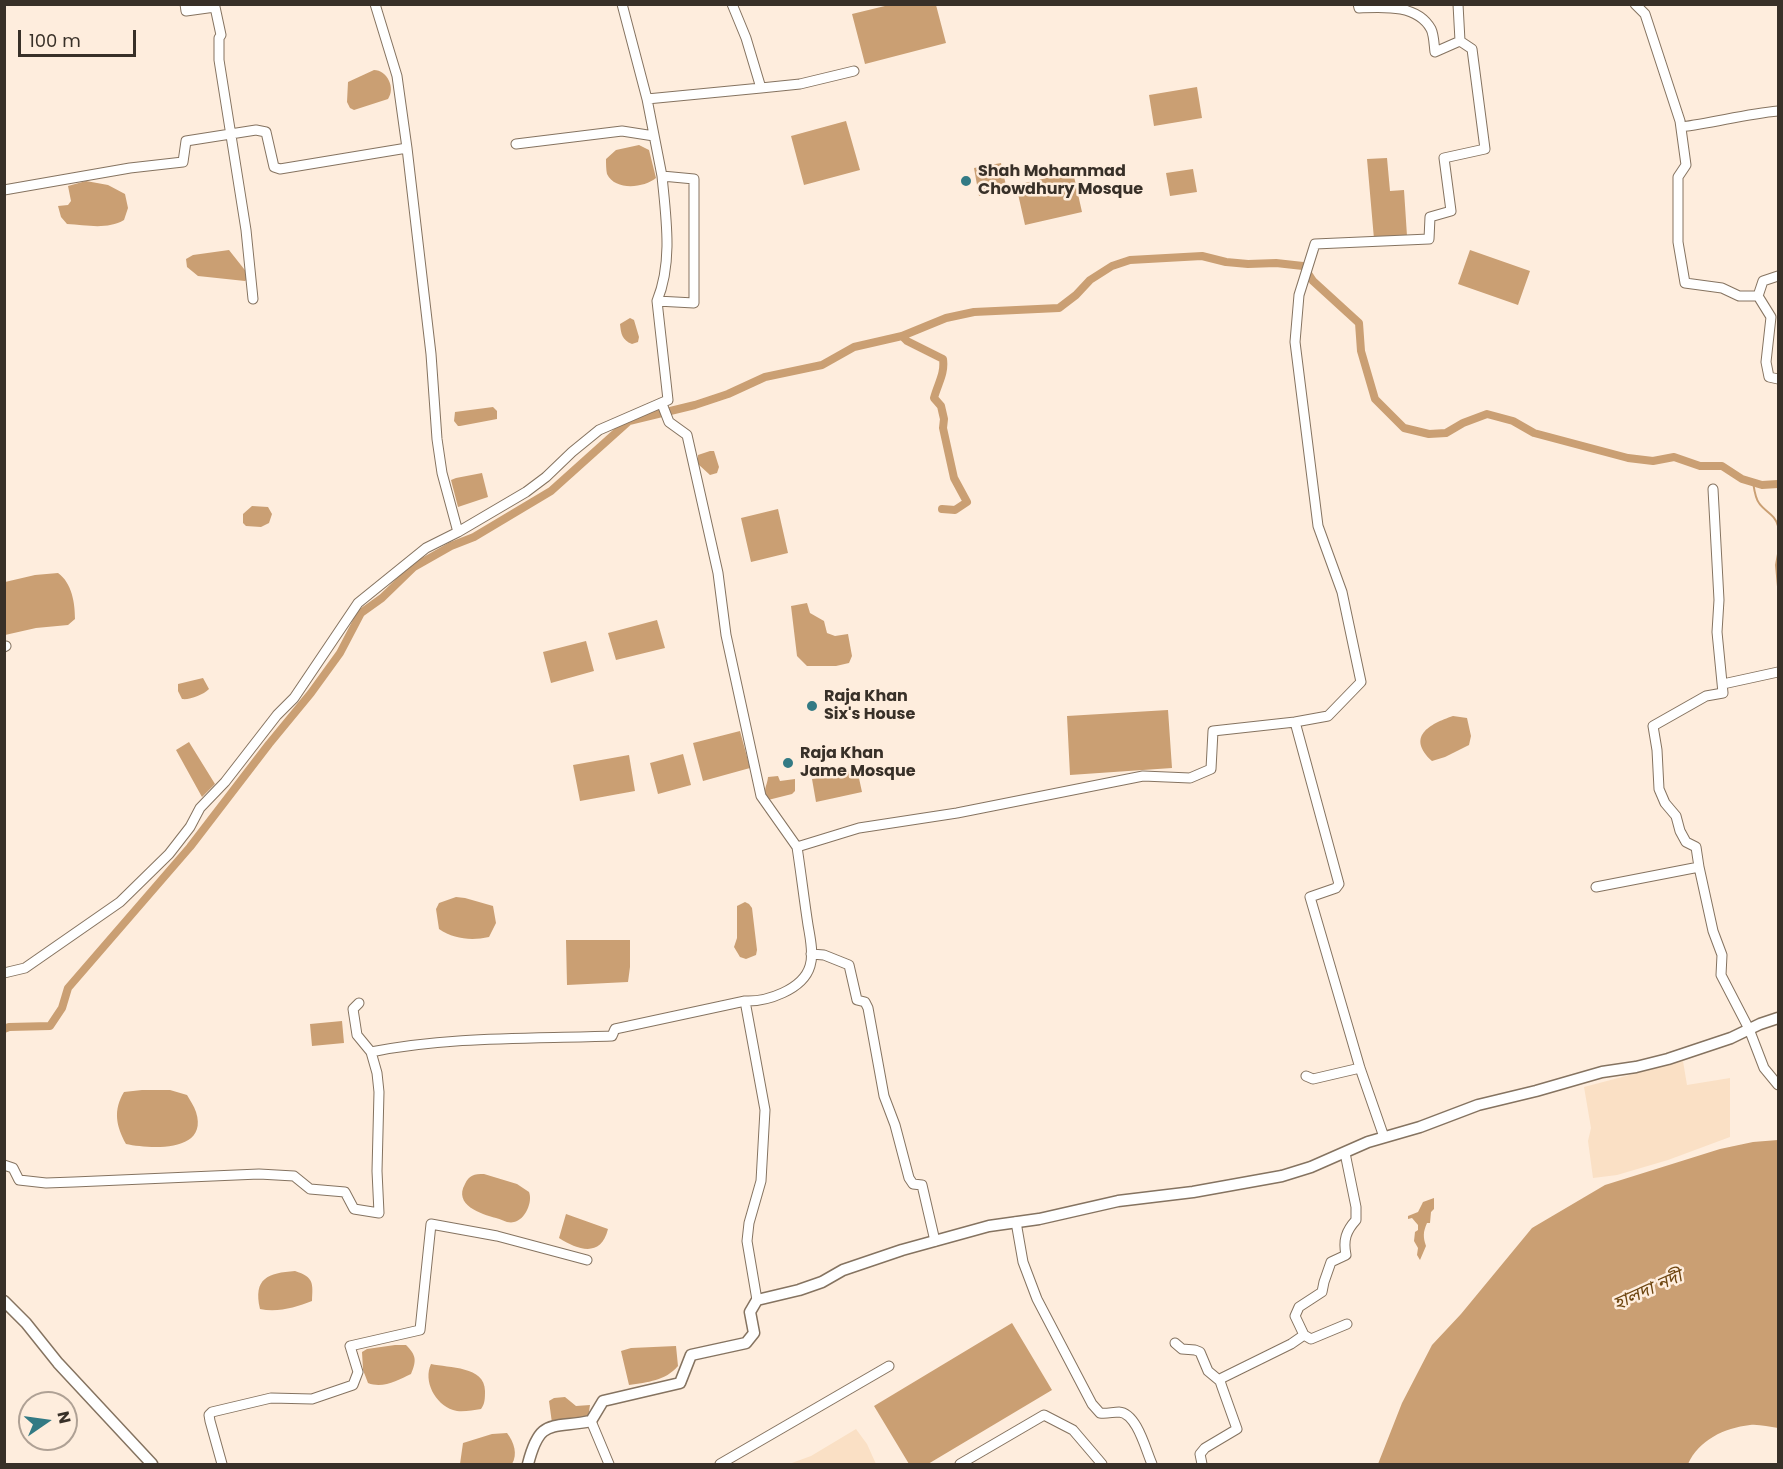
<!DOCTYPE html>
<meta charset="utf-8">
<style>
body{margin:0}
#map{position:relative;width:1783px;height:1469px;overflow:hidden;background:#feeddd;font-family:Poppins,sans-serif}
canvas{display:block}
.frame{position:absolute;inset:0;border:6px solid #383028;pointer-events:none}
.north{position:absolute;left:18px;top:1391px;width:60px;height:60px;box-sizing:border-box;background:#feeddd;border:2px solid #afa195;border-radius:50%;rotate:77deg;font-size:16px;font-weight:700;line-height:24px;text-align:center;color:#383028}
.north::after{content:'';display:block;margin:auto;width:21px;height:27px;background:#337a84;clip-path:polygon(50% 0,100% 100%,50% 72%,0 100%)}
.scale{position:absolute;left:18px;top:30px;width:118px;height:27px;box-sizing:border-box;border:3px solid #383028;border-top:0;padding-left:8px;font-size:18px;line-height:21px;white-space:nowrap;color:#383028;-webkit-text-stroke:4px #feeddd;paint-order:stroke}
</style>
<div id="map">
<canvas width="1783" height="1469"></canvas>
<div class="frame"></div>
<div class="north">N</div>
<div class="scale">100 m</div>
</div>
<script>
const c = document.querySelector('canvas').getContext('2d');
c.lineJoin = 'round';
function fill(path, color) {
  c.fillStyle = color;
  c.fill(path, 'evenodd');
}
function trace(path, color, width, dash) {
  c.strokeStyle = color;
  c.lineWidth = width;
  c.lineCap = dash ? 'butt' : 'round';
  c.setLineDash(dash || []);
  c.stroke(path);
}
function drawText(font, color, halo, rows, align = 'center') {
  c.font = font + ' Poppins,"Noto Sans Bengali",sans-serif';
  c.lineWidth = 5;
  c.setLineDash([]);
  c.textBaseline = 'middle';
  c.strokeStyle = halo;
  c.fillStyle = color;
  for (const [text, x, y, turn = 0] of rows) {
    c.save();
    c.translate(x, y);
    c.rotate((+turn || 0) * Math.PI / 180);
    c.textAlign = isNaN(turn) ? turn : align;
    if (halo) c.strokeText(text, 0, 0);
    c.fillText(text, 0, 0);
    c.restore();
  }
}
fill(new Path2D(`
 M1683,1061L1687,1085L1730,1078V1137L1668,1160L1617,1175L1593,1178L1588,1141L1591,1128L1584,1087Z
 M856,1429L867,1444L876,1464H789L811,1456Z`), '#fae0c5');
fill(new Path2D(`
 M889,5H936L946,43L865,64L852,14Z
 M374,70C387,70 396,88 388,99L354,110L350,108L347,102L348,82Z
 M1197,87L1202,118L1154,126L1149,95Z
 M846,121L860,170L804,185L791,136Z
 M639,145L649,150L656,178C644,188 615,191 607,174C606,170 606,163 606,159L616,150Z
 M1387,158L1390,191L1404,190L1407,236L1374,239L1367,159Z
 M1001,163L1007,190L979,196L974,168Z
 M1193,169L1197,192L1170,196L1166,173Z
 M1073,172L1082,212L1025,225L1016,185Z
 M86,181L108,185L125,194L128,208L124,220C107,230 86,225 67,224L61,217L58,206L68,205L71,201L68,186Z
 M229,250L248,274V278L245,281L198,276L187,267L186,259L193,255Z
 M1470,250L1530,271L1518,305L1458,284Z
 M630,318L634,320L639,337L638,342L632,344C622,340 621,334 620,324Z
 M493,407L497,411V419L460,426H458L454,421L455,412Z
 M710,451H714L719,467L717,473L710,475L698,464V455Z
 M482,473L488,497L458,507L451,480L456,478Z
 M252,506L268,507L272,514L269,523L261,527L246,526L243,523V514Z
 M778,509L788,553L751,562L741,518Z
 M58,573C72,583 75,603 75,619L68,625L36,628L5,635V582L35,575Z
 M807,603L810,613L824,621L827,633L835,636L848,634L852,656L849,663L836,666H807L797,656L791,606Z
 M657,620L665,648L616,660L608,633Z
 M586,641L594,671L551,683L543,652Z
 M203,678L209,689C203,695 190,700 182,699L178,691V684Z
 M1168,710L1172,768L1070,775L1067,716Z
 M1453,716L1467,718L1471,736L1469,745L1445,757L1432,761C1406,737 1429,724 1453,716Z
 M740,731L750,768L703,781L693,743Z
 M189,742L215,784L202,797L176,750Z
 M683,754L691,785L658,794L650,763Z
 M629,755L635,791L580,801L573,765Z
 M857,769L862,792L816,802L812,779Z
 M778,776L780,781L795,779V791L792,794L768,800C762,790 767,787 768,777Z
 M456,897L465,898L493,906L496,923L489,937C471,941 454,939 439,929L436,909L439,903Z
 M745,902L749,904L752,908L757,950L756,955L746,959L740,957L734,947L737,938V906Z
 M566,940H630V967L628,982L567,985Z
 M342,1021L344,1043L312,1046L310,1024Z
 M142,1090H170L187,1095C190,1100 194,1106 196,1112C209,1153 150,1149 126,1144C116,1126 113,1110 124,1092Z
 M1778,1140V1428C1769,1427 1759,1424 1750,1425C1724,1428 1699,1440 1688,1464H1378L1402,1403L1432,1345L1461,1314L1532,1228L1605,1185L1720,1149L1753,1142Z
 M484,1174L517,1184L529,1192C533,1202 525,1220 514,1222C508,1224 501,1219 496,1218C481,1214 453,1205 465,1184C469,1175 474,1174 484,1174Z
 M1434,1198V1209L1431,1212L1430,1223H1427C1423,1232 1423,1237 1426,1246L1420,1260L1417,1255L1418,1248L1414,1241L1415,1232L1418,1230V1225L1412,1218L1408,1219V1216L1418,1212L1423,1202Z
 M566,1214L608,1229C601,1258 578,1250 559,1238Z
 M295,1271C314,1277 313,1283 312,1301C296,1307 278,1313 260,1309C253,1278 268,1273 295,1271Z
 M1012,1323L1052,1390L928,1464H909L874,1406Z
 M395,1345H406C416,1355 417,1360 411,1374C398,1380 383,1389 368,1383L363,1370L362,1352L367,1349Z
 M676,1346L678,1366C665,1381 648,1382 629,1385L621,1351L631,1348Z
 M431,1364C449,1368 485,1366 485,1391C485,1398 485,1404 481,1409C472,1410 461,1413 453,1410C435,1404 423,1381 431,1364Z
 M565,1397L576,1406L590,1405L588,1418L552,1423L549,1401L554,1398Z
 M507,1433C514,1442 518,1454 512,1464H460L463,1443L492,1434Z`), '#ca9f73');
trace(new Path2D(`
 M1753,482C1754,488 1755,498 1759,503C1765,512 1775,514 1778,526
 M1778,554L1776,565L1778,587`), '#ca9f73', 2);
trace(new Path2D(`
 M902,336L907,341L943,359C945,374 938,383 934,398L941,406L944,419L943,428L954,478L967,502L955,510L942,509
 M4,1029L9,1027L50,1026L62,1008L68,988L190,847L269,744L311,693L340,653L361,613L382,598L414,567L451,546L474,537L551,491L629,421L695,405L728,394L765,377L822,365L854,347L902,336L946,318L974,312L1059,308L1076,295L1090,280L1112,266L1130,260L1202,256L1226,262L1248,264L1276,263L1303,266L1313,281L1359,323L1361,351L1375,399L1404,428L1429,434L1446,433L1463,423L1487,414L1513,421L1534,433L1628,458L1653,461L1674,457L1700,466H1722L1742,479L1762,485L1778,484`), '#ca9f73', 8);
const minor = new Path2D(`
 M185,4L186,11L215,7L221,35L219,38V60L246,230L253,299
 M375,4L397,76L407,148
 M622,4L647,99
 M732,4L746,38L761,88L800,84L854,71
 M1358,4L1359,8C1383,7 1417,4 1431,29C1434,35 1434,45 1435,52L1460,41
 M1635,4L1645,14L1680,121L1686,165L1678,177V242L1685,283L1722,288L1739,296H1758
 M1681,127C1714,123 1745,114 1778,111
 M516,144L622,131L654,136
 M4,190L130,168L183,162L186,141L256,130L266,132L274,167L280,169L407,148L431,354L437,439L442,473L458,532
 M1778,276L1763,281L1758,296L1771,317L1766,362L1769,377L1778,379
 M657,301C673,262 666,218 662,176
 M662,404L669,422L687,435L718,573L726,635L761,796L797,847
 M4,647L6,646
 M1723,684L1778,672
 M1699,867L1696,847L1686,842L1680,831L1676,816L1665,803L1659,789L1657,750L1653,726L1706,696L1723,693L1717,632L1719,600L1713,489
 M1596,887L1699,867L1713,931L1722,955L1721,975L1749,1029L1764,1068L1778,1085
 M811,954L824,955L849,965L857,1000L865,1002L868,1008L884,1096L895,1125L909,1178L913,1184L922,1185L935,1241
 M4,973L25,968L120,902L169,854L190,827L200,808L225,782L277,715L294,698L358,603L426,548L458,532L526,492L546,477L572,452L599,430L668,400L657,301L694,303V179L662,176L647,99L761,88
 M745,1001L765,1110L761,1181L749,1223L747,1241L757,1300
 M371,1052C450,1036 532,1039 612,1036L615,1029L745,1001C766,1002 803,990 810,966C814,954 810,937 808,925C804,899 801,873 797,847L859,828L957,813L1143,776L1190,778L1211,769L1213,731L1295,722
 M1306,1076L1313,1079L1360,1068
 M1384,1137L1360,1068L1310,897L1336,888L1339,884L1295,722L1328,716L1361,682L1342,592L1318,526L1295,342L1299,295L1315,244L1429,239L1430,217L1451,211L1444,158L1485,149L1472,49L1460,41L1458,4
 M1345,1153L1356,1207V1220C1346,1231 1343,1240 1346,1255L1331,1262L1324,1282L1322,1292L1299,1307L1295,1316L1304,1335L1311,1339L1347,1324
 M4,1165L13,1168L19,1180L46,1183L74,1182L259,1174L294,1176L310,1189L345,1192L354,1209L379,1213L377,1171L379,1092L377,1073L371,1052L357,1035L353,1009L359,1003
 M1016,1222L1023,1262L1037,1299L1092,1404L1100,1413C1106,1414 1113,1412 1119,1412C1137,1413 1146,1451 1152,1464
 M1175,1343L1182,1349L1195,1350L1200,1352L1208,1371L1220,1381
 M591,1421L609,1464
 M222,1464L210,1421L209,1415L212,1412L271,1398L312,1399L353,1385L358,1372L350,1346L420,1330L431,1224L497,1236L587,1260
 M720,1464L889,1366
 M960,1464L1044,1415L1073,1430L1102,1464
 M1202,1464L1200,1454L1205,1448L1237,1429L1222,1387L1220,1381L1222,1378L1291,1344L1304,1335`);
const tertiary = new Path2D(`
 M4,1301L26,1323L58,1363L152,1464
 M528,1464C540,1417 551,1429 591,1421L603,1401L680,1383L691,1355L746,1343L754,1333L750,1312L757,1300L799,1290L822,1282L843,1270L902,1250L989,1226L1039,1219L1118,1201L1193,1192L1282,1176L1311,1167L1368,1142L1420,1127L1478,1105L1536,1091L1602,1072L1636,1067L1668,1059L1731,1038L1760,1024L1778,1018`);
trace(minor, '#857360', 11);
trace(tertiary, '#857360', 13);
trace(minor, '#fff', 9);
trace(tertiary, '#fff', 10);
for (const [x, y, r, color] of [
 [966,181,6,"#337a84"],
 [812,706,6,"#337a84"],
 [788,763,6,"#337a84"]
]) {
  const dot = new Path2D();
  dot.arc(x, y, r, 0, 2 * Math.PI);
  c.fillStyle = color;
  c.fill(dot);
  trace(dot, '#feeddd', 2);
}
drawText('bold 16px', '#383028', '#feeddd', [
 ["Shah Mohammad",978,172],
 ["Chowdhury Mosque",978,190],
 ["Raja Khan",824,697],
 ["Six's House",824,715],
 ["Raja Khan",800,754],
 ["Jame Mosque",800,772]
], 'left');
drawText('italic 18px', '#6e450f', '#feeddd', [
 ["হালদা নদী",1648,1291,-24]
]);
</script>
